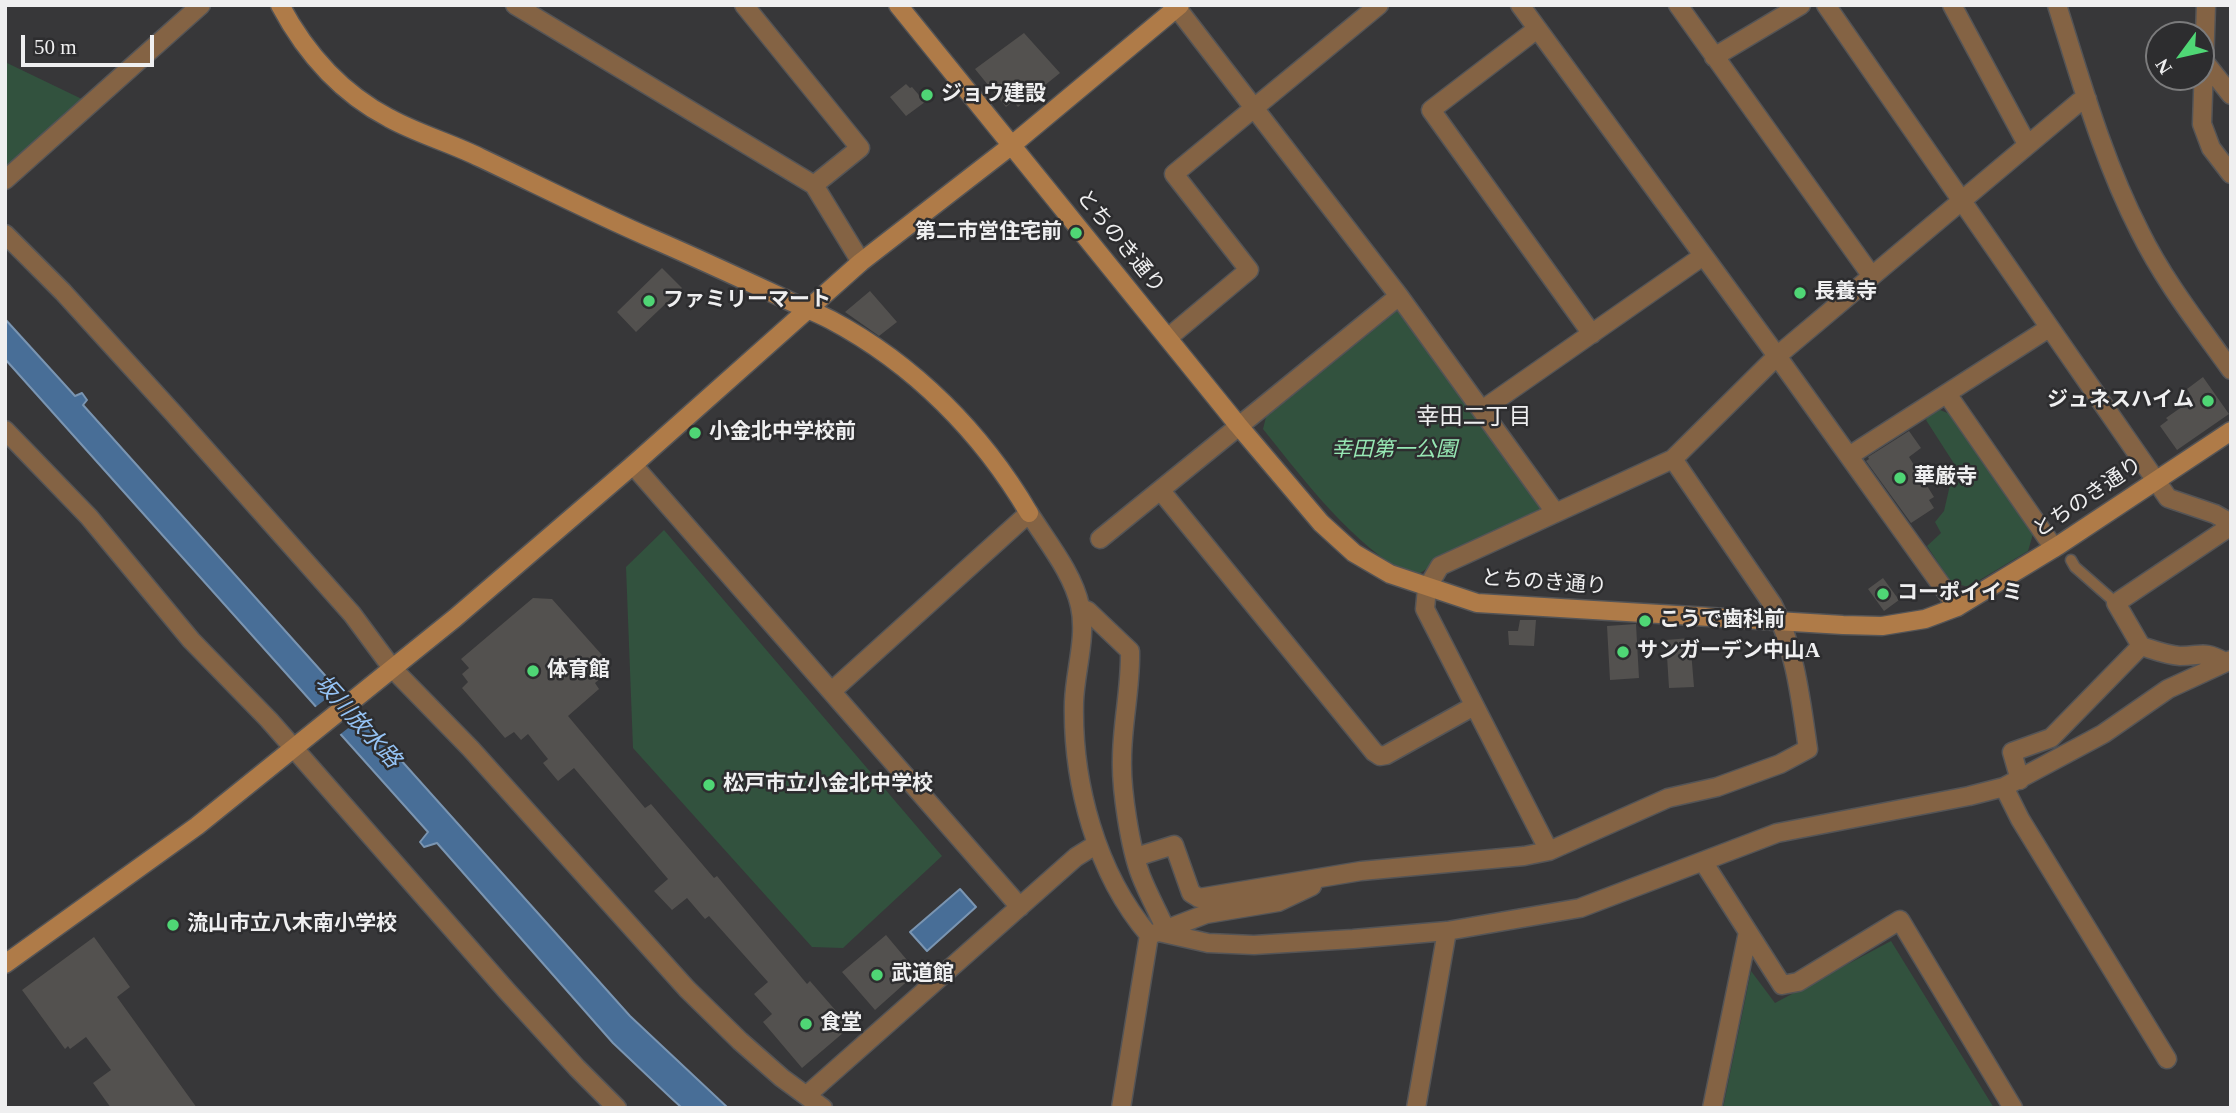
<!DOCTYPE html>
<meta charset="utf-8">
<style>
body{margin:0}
#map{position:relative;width:2236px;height:1113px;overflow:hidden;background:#373739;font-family:"Times New Roman",serif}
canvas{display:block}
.frame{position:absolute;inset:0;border:7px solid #efeff0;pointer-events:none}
.north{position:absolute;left:2145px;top:21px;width:70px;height:70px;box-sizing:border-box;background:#2d2d2f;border:2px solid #7b7b7c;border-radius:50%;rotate:237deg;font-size:19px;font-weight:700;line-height:28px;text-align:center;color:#efeff0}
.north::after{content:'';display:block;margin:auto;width:24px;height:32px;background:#4fd675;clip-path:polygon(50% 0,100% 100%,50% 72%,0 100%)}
.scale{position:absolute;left:21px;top:35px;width:133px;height:32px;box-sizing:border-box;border:4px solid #efeff0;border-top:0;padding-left:9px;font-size:21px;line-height:24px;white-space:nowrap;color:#efeff0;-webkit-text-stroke:5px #2d2d2f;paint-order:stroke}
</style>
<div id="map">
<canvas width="2236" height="1113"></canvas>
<div class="frame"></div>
<div class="north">N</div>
<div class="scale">50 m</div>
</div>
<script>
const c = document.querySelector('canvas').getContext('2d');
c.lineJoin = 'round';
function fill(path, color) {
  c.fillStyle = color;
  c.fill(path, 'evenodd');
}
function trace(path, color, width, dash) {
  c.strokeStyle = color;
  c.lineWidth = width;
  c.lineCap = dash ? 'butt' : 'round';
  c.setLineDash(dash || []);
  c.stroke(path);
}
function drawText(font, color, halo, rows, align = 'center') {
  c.font = font + ' "Times New Roman","Noto Sans JP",serif';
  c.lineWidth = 5;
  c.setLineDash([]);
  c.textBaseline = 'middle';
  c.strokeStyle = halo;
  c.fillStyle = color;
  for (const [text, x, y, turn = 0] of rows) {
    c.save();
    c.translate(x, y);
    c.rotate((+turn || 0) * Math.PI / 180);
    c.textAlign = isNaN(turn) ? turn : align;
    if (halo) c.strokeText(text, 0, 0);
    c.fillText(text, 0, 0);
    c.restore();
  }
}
fill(new Path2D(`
 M5,62L86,101L5,172Z
 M1397,311L1478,413L1549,510L1438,561L1413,578C1350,542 1308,485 1263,429L1266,417Z
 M1940,410L1950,414L2033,534L2028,551L1968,587L1951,582L1927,546L1941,533L1935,522L1944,511L1950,485L1962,476L1926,420L1928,416Z
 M664,530L942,856L843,948L812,947L633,748L626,567Z
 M1891,941L1994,1108H1723L1751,971L1775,1003Z`), '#32523e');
const water = new Path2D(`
 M5,319L75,396L82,393L87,400L83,405L630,1016L728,1108H682L670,1097L613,1043L437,843L424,847L420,842L428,832L5,359Z
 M960,889L976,907L927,951L910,932Z`);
fill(water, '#486e97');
trace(water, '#7a95b2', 2);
fill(new Path2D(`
 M340,688L365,715L338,736L313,709Z`), '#373739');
fill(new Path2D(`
 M1024,33L1060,73L1018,107L1013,101L1006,107L975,69Z
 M906,84L910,88L912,87L925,102L906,116L890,97Z
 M662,268L682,288L636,332L617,312Z
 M870,291L897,322L879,336L845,312Z
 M2203,377L2229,414L2177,450L2160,426L2168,420L2166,418L2193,399L2187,389Z
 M1909,431L1921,448L1909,457L1934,497L1929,500L1934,508L1911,523L1866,461L1869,459L1868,457Z
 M1883,578L1899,600L1884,611L1868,589Z
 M533,598L552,599L602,655L596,661L601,669L602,677L595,683L599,689L568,716L645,808L651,804L714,878L717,876L807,984L810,981L850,1027L802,1068L763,1022L772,1014L754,994L768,982L709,916L705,919L687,898L672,910L654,891L668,879L574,768L558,781L543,763L548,759L528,734L521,740L514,732L505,738L462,688L468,682L462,674L469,668L461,659Z
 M1520,620H1536L1534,646L1509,645L1508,631H1518Z
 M1636,624L1639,678L1610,680L1607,626Z
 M1690,638L1694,687L1669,688L1666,640Z
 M886,935L912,966L906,970L912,977L875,1010L842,972Z
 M94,937L130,987L117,997L197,1108H111L93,1083L111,1070L86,1037L70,1049L68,1046L65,1049L22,990Z`), '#53514f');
const lane = new Path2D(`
 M2071,560L2075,567L2116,603`);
const street = new Path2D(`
 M515,5L814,185L861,262
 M744,5L860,148L814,185
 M1520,5L1777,356L1957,607
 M1678,5L1871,275
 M1826,5L2168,498L2215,514L2231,523
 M1952,5L2027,144
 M2057,5C2081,81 2103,160 2140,232C2164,281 2199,325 2231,370
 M2206,5L2202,124L2211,148L2231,174
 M1177,8L1399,296L1555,512
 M1537,29L1431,110L1592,334
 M1714,57L1801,5
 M2204,61L2231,95
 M5,180L201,5
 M5,234L63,292L175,415L352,614L392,668L471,749L687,989L740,1041L782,1078L823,1108
 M1169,337L1249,270L1174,174L1379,5
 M1947,394L2054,548
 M1482,410L1703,256
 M5,430L89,517L191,640L269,720L506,990L577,1068L617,1108
 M1849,456L2049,328
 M633,465L1020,907
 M1161,491L1374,752L1380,756L1386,755L1474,706
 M1100,539L1399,296
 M1081,608L1088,611L1130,651C1131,688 1122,723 1122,759C1121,789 1130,848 1141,876C1148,894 1158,912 1166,930
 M2141,646C2154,650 2166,655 2180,656C2203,656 2203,650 2225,662
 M833,690L1029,513C1047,542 1073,573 1080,606C1087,637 1075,671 1074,702C1072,782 1096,873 1149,935L1159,932L1208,943L1254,945L1353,939L1447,931L1580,908L1777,833L1969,796L2004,787L2103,734L2168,689L2231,660
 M2020,780L2012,752L2051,738L2141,646L2116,603L2231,526
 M2004,787L2020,819L2167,1059
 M1549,851L1425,609L1427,588L1440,566L1673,459L1777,356L2079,102L2087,99
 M1136,857L1174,845L1191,893L1199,898L1361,871L1524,856L1549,851L1668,798L1717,787L1780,764L1808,749C1801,701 1795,648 1773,605L1673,459
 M1704,863L1782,985L1798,982L1900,920L2013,1108
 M1159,932L1206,914L1278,902L1312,886
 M807,1095L1076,857L1097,844
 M1121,1108L1149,935
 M1416,1108L1447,931
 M1712,1108L1748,932`);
const secondary = new Path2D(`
 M280,5C305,52 341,93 389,118C418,134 451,143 481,158C538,185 595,214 653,239C697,258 740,278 783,298C799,306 816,312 831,320C914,364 982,433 1029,513
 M898,5L1238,425L1321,523L1354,553L1390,574L1477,603L1843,625L1882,626L1925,619L1957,607L2059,545L2231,431
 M5,964L197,826L455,618L633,465L861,262L1012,145L1180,5`);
trace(lane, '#545456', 13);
trace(street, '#545456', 21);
trace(secondary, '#545456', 21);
trace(lane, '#846344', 10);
trace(street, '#846344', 18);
trace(secondary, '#af7b48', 18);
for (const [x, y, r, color] of [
 [927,95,7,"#4fd675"],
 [1076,233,7,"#4fd675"],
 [1800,293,7,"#4fd675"],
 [649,301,7,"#4fd675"],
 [2208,401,7,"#4fd675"],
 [695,433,7,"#4fd675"],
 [1900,478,7,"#4fd675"],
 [1883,594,7,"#4fd675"],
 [1645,621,7,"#4fd675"],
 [1623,652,7,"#4fd675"],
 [533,671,7,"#4fd675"],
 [709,785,7,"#4fd675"],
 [173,925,7,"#4fd675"],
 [877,975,7,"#4fd675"],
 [806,1024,7,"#4fd675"]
]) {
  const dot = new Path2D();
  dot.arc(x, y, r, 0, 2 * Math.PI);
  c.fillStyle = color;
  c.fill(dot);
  trace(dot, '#2d2d2f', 2.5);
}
drawText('bold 21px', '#efeff0', '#2d2d2f', [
 ["ジョウ建設",941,95],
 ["第二市営住宅前",1062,233,"right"],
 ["長養寺",1814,293],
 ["ファミリーマート",663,301],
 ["ジュネスハイム",2194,401,"right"],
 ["小金北中学校前",709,433],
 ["華厳寺",1914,478],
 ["コーポイイミ",1897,594],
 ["こうで歯科前",1659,621],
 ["サンガーデン中山A",1637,652],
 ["体育館",547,671],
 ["松戸市立小金北中学校",723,785],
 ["流山市立八木南小学校",187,925],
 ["武道館",891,975],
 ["食堂",820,1024]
], 'left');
drawText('21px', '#efeff0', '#2d2d2f', [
 ["とちのき通り",1120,242,51],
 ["とちのき通り",2088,498,-34],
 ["とちのき通り",1544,583,4]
]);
drawText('italic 21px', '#96e7b3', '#2d2d2f', [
 ["幸田第一公園",1394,450]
]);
drawText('23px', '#efeff0', '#2d2d2f', [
 ["幸田二丁目",1474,418]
]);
drawText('italic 23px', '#95c3f5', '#2d2d2f', [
 ["坂川放水路",357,722,48]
]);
</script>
